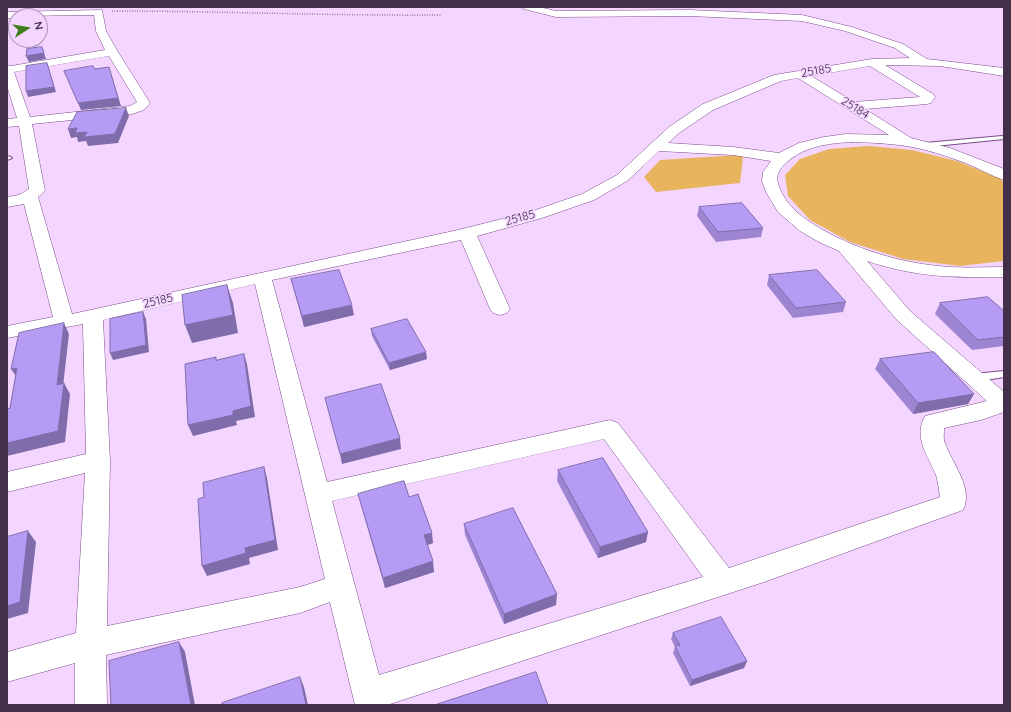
<!DOCTYPE html>
<style>
body{margin:0}
#map{position:relative;width:1011px;height:712px;overflow:hidden;background:#f4d5ff;font-family:Quicksand,sans-serif}
canvas{display:block}
.frame{position:absolute;inset:0;border:8px solid #442f4b;pointer-events:none}
.north{position:absolute;left:8px;top:8px;width:40px;height:40px;box-sizing:border-box;background:#f4d5ff;border:1px solid #ae93b7;border-radius:50%;rotate:78deg;font-size:11px;font-weight:700;line-height:16px;text-align:center;color:#442f4b}
.north::after{content:'';display:block;margin:auto;width:14px;height:18px;background:#3f7f1e;clip-path:polygon(50% 0,100% 100%,50% 72%,0 100%)}
</style>
<div id="map">
<canvas width="1011" height="712"></canvas>
<div class="frame"></div>
<div class="north">N</div>
</div>
<script>
const c = document.querySelector('canvas').getContext('2d');
c.lineJoin = 'round';
function fill(path, color) {
  c.fillStyle = color;
  c.fill(path, 'evenodd');
}
function trace(path, color, width, dash) {
  c.strokeStyle = color;
  c.lineWidth = width;
  c.lineCap = dash ? 'butt' : 'round';
  c.setLineDash(dash || []);
  c.stroke(path);
}
function drawText(font, color, halo, rows, align = 'center') {
  c.font = font + ' Quicksand,sans-serif';
  c.lineWidth = 3.5;
  c.setLineDash([]);
  c.textBaseline = 'middle';
  c.strokeStyle = halo;
  c.fillStyle = color;
  for (const [text, x, y, turn = 0] of rows) {
    c.save();
    c.translate(x, y);
    c.rotate((+turn || 0) * Math.PI / 180);
    c.textAlign = isNaN(turn) ? turn : align;
    if (halo) c.strokeText(text, 0, 0);
    c.fillText(text, 0, 0);
    c.restore();
  }
}
fill(new Path2D(`
 M868,146L912,150L957,161L999,178L1004,182V261L960,266L903,259L850,242L810,220L788,196L785,175L800,159L829,149Z
 M738,155L743,157L740,183L656,192L644,177L660,160Z`), '#e9b45e');
const service = new Path2D(`
 M1002,136L1004,137V139L925,147L922,145L925,143Z
 M7,156L11,157L12,158L7,160Z
 M1004,371V377L974,382L970,380L969,378L970,376L974,374Z`);
const minor = new Path2D(`
 M522,7H539L556,11L690,10L802,15L852,27L903,44L927,59L1004,68V76L940,66L885,65L933,94L935,97L931,103L927,104L865,109L911,138L950,148L1004,169V180C992,176 980,169 968,164C942,154 917,146 889,144C856,141 811,139 786,163C777,171 775,178 780,189C786,204 799,215 813,224C853,249 902,264 950,267C968,268 986,267 1004,267V277C954,278 915,277 867,261L910,311L1004,392V412L981,420L944,428C944,433 943,439 945,443C952,463 974,489 963,510L764,582L387,705H355L330,602L300,613L106,655L107,705H75V663L7,682V652L76,633L85,473L7,492V472L86,454L83,324L7,338V326L53,317L24,204L7,207V197L19,195L29,189L19,126L7,127V119L17,118L7,86V65L11,66L105,50L96,31L94,15L16,16V18H7V12L102,10L106,31L118,52L150,103L144,110L132,114L32,124L45,191L38,197L72,314L458,230L530,212L582,194L617,175L669,127L703,104L774,75L872,59L910,58L895,48L845,31L802,21L690,16L556,17L524,9ZM109,56L137,102L130,106L30,117L14,72ZM870,66L920,97L854,102L811,76ZM798,78L889,135L846,134L824,137L799,143L779,153L733,147L668,143L679,133L713,110L781,81ZM659,151L733,155L771,161L763,172L762,181L766,192L778,212L800,231L819,242L839,251L896,319L987,401L925,416C913,437 928,456 936,475C938,482 939,490 940,497L729,568L618,423L610,420L327,482L272,280L461,240L490,309L493,313L500,315L507,313L510,309L477,236L542,218L594,200L627,181ZM255,284L325,579L300,587L107,626L110,461L103,320ZM604,439L703,577L379,675L332,501Z`);
trace(service, '#7b4c8b', 2);
trace(minor, '#7b4c8b', 1);
trace(new Path2D(`
 M112,11C222,11 331,16 441,15`), '#947b9d', 1.5, [1, 1.5]);
fill(service, '#fff');
fill(minor, '#fff');
fill(new Path2D(`
 M699,207L763,228L761,237L716,242L697,216Z
 M769,275L846,302L843,312L793,318L767,285Z
 M291,279L354,315L304,327Z
 M940,303L1004,311V346L972,350L935,314Z
 M371,329L427,359L390,370L372,336Z
 M880,359L974,394L968,404L913,414L875,369Z
 M558,470L646,542L598,558L557,481Z
 M358,494L409,497L433,543L427,545L434,572L385,588L361,505Z
 M464,524L556,605L504,624L465,535Z
 M673,633L747,661L744,668L690,686L673,653L675,647L671,639Z`), '#9d85d2');
fill(new Path2D(`
 M42,47L46,59L29,62L26,56Z
 M47,63L56,92L28,97L26,91Z
 M109,67L121,106L81,110L78,103Z
 M126,108L129,116L118,143L88,146L86,141L78,142L77,137L71,138L68,129L77,128Z
 M227,285L233,303L238,333L192,343L185,325Z
 M352,305L354,315L304,327L302,316Z
 M143,312L146,319L149,352L113,360L110,353Z
 M64,323L69,334L62,395L57,385Z
 M426,352L427,359L390,370L389,363Z
 M244,354L247,364L255,417L236,421L237,425L193,436L188,425L233,411Z
 M17,368L18,379L11,369Z
 M64,383L70,394L65,442L7,456V443Z
 M974,394L968,404L913,414L918,403Z
 M400,438L401,449L342,464L340,454Z
 M264,467L267,478L278,550L249,558L250,564L207,576L202,566L245,548Z
 M28,531L36,542L28,613L7,619V606Z
 M648,532L646,542L598,558L600,547Z
 M432,533L433,543L425,546L424,535Z
 M433,561L434,572L385,588L383,578Z
 M557,594L556,605L504,624V614Z
 M179,642L185,652L195,705H191Z
 M747,661L744,668L690,686L692,680Z
 M300,677L304,687L308,705H306Z`), '#7f6cab');
const building = new Path2D(`
 M42,47L44,53L26,56L27,49Z
 M47,63L54,87L26,91V66Z
 M93,66L95,69L109,67L118,98L78,103L64,71Z
 M126,108L115,134L84,137L87,132L75,133L77,128L68,129L77,112Z
 M742,203L763,228L718,232L699,207Z
 M339,270L352,305L302,316L291,279Z
 M817,270L846,302L796,308L769,275Z
 M227,285L233,315L185,325L182,295Z
 M988,297L1004,311V337L978,340L940,303Z
 M143,312L146,345L110,353V319Z
 M407,319L426,352L389,363L371,329Z
 M64,323L57,385L64,383L58,431L7,443V409L10,408L17,368L11,369L19,333Z
 M934,352L974,394L918,403L880,359Z
 M244,354L251,406L233,411V415L188,425L185,364L216,357V360Z
 M381,384L400,438L340,454L325,398Z
 M603,458L648,532L600,547L558,470Z
 M264,467L275,540L245,548L246,553L202,566L198,499L204,497L203,483Z
 M404,481L409,497L418,494L432,533L424,535L433,561L383,578L358,494Z
 M513,508L557,594L504,614L464,524Z
 M28,531L20,602L7,606V537Z
 M721,617L747,661L692,680L675,646L680,645L673,633Z
 M179,642L191,705H111L109,661Z
 M536,672L548,705H435Z
 M300,677L306,705H222V703Z`);
fill(building, '#b69bf4');
trace(building, '#7f6cab', 1);
drawText('12px', '#442f4b', '#f4d5ff', [
 ["25185",816,71,-10],
 ["25184",855,108,32],
 ["25185",520,218,-15],
 ["25185",158,301,-13]
]);
</script>
